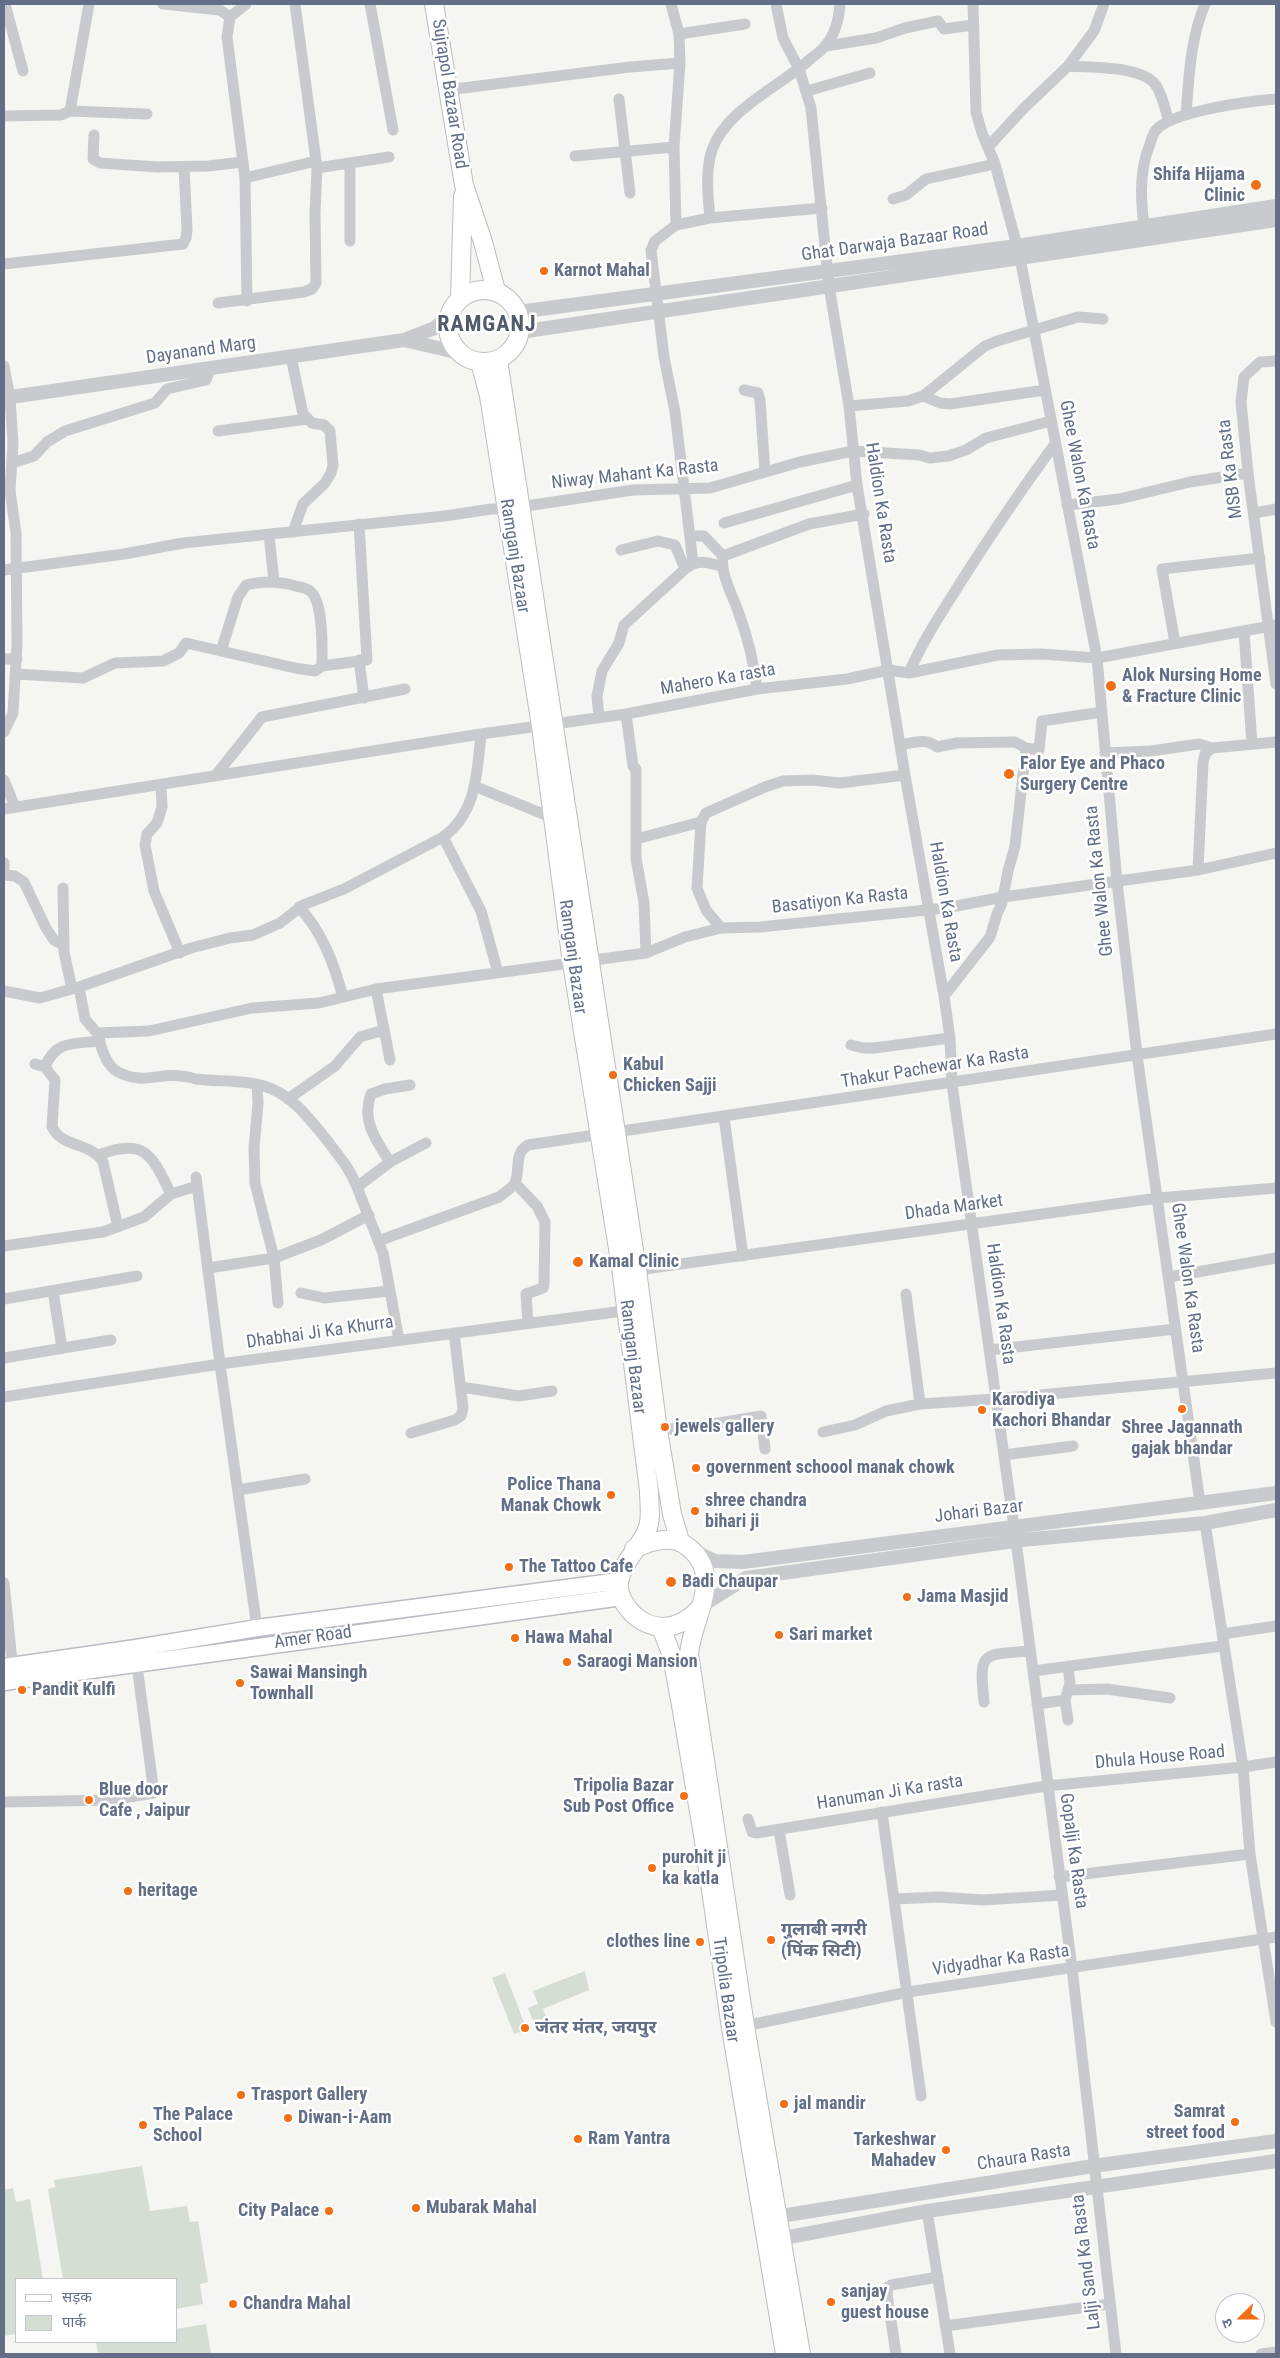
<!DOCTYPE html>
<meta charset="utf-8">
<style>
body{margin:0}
#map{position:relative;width:1280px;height:2358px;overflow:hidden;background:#f5f6f1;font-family:"Roboto Condensed","Noto Sans Devanagari",sans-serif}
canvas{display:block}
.frame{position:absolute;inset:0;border:5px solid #626f86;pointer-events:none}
.legend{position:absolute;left:15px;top:2278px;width:162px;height:65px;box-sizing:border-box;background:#fff;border:1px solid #c0c5cf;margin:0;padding:6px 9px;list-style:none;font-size:15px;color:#626f86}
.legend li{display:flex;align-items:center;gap:10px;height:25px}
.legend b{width:25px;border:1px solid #c0c5cf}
.north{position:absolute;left:1215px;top:2293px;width:50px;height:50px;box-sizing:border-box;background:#fff;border:1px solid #c0c5cf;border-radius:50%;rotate:248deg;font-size:14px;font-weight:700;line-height:20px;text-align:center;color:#626f86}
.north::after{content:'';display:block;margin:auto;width:18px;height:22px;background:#f36e14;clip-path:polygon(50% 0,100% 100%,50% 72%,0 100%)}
</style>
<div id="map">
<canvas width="1280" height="2358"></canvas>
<div class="frame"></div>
<ul class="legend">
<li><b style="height:6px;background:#fff"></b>सड़क</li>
<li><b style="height:14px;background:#d5ded2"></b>पार्क</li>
</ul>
<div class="north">उ</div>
</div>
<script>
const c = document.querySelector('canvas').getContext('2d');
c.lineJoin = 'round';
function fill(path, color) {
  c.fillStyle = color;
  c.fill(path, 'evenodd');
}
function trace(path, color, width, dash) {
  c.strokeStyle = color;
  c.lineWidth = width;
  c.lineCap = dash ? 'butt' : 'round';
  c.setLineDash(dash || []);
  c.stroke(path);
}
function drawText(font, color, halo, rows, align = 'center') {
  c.font = font + ' "Roboto Condensed","Noto Sans Devanagari",sans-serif';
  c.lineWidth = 5;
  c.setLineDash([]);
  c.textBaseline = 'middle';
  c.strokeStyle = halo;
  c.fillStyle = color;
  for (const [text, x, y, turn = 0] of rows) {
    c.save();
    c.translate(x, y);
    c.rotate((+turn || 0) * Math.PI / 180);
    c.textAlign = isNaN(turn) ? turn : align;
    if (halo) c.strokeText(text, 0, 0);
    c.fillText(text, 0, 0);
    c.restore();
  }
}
fill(new Path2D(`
 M585,1971L589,1990L543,2009L548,2021L535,2026L528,2008L538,2004L533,1991Z
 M505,1973L527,2030L514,2034L492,1978Z
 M142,2166L150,2211L187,2206L190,2222L198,2221L208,2282L200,2284L203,2304L176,2309V2279H63L48,2189L55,2187L54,2180Z
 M13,2188L16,2202L30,2199L43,2279H16V2334L4,2336V2190Z
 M206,2324L211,2354H98L96,2342H176V2329Z`), '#d5ded2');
const secondary = new Path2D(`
 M4,1667L136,1648L257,1628L620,1581
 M4,1682L622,1597`);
const primary = new Path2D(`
 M434,4L464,185L483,242L496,291
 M448 326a36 36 0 1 1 72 0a36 36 0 1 1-72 0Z
 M460,298L463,196
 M498,360L637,1270L658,1430L672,1514L680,1541
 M480,362L489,396L541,726L572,963L621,1267L649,1491C649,1503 652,1519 647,1530C635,1558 599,1580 633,1614C641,1622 653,1627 664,1627C679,1626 690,1619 700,1608
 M634,1549C651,1541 672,1534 688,1547C725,1576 692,1618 689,1654L745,2026L801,2354
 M661,1627L672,1656L682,1711L703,1835L731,2028L785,2354`);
trace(secondary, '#b9bdc3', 19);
trace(primary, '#babdc1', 20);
trace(new Path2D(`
 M5,4L23,71
 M163,4L220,10L230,17L227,37L245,178L247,301
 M370,4L393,130
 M776,4L783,38L799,69L811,108L829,286L849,406L857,485L905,775L944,996L950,1038L952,1084L1014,1527
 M973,4L976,112L982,133L995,164L1017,246
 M230,17L246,4
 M679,34L745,24
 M826,46L876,38L905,28L938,21L944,29L973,25
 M680,63L674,147L676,225L710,218L822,208
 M1068,66C1091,68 1145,65 1157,87C1163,97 1165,110 1169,121
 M447,90L630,67L680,63L679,34L671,4
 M807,91L870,73
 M619,99L630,193
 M70,111L147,114
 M1186,115C1189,77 1190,40 1205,4
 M4,116L61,115L70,111L89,4
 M94,135L93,159L100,163L157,167L208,166L243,162
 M988,147L1023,109L1068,66L1094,31L1104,4
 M575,156L674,147
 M317,168L389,157
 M245,178L316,161
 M893,199L906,195L926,179L995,164
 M710,218C708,197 705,171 712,150C725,111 778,87 808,61C813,56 821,52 825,46C835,35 839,18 840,4
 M676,225L655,241L651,250L664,357L675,412L693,563
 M1145,235C1141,204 1138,173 1150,144C1151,140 1153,134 1156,130C1173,111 1250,101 1276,99
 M350,241V163
 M1020,258L1097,658L1117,882L1137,1055L1200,1503
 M4,264L183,244L186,238L187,230L184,167
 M218,303L304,292L312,289L316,283L315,213L317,168L295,4
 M291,357L303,414L312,423L324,425L330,431L333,465L331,473L325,483L303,504L293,532
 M1276,361L1260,362L1244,377L1241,402L1248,473L1276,684
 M4,366L10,398L13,443L10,491L16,533L17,644L13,713L4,732
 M744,390L758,393L760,400L765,472
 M923,396L940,403L950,404L1045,390
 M849,406L908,401L923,396L985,346L997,341L1078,317L1103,319
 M218,431L307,419
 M12,463L34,456L47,442L65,431L155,403L167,389L206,380L210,369
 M1067,505L1119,499L1190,482L1248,473
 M1254,513L1276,509
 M724,523L857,485
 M269,535L274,581
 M690,536H704L723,556
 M688,567C699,559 709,563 721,566
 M4,570L124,554L183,543L445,516L491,509H506L633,490L710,488L800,462L853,451L919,455L930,458L948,456L966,450L986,438L1051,421
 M1244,631L1252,744
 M1175,643L1162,569L1260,558
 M221,651L238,597L246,585C263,581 275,581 292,585C297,587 305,587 310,591C324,602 322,649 322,666
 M4,659H17
 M359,660L364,698
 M909,673C924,638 944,609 964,577C993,532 1023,487 1055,444
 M16,674L83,678L115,663L163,661L179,653L186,643L295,668L315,671L322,666L367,660L359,524
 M757,689C754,663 748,638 739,614C733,595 720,575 723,556L809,524L864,514
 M626,714L633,766L636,769V858L644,903L646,953
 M599,717L597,696L602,671L619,643L624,625L685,569L675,545L658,541L621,550
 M900,745C913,743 926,737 937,747L957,743L1015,742L1026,748L1015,846L1008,871L1002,903L997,914L990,937L944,996
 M1026,748L1039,750L1042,721L1102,712
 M1105,753L1151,751L1199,744L1212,748
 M216,775L262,717L405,689
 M4,780L15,807
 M161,785L162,807L157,823L147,834L145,845L154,891L180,953
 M474,786L553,818
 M4,809L481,734L626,714L757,689L847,679L889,670L909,673L998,655L1042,654L1097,658L1276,625
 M443,837L481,911L498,973
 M636,839L701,822
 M4,863V874
 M1198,870L1203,763L1205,754L1212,748L1276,742
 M4,875L15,876L24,882L46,928L54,940L64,945
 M63,888L64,952L72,989
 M299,907C323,933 334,964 343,997
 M721,928L706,910L697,888L701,822L706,813L765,787L783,781L812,780L840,783L905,775
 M79,987L85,1019L97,1033L149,1031L252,1008L319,1003L376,989L646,953L685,937L721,928L760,927L946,908L1003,897L1198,870L1276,853
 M376,989L390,1060
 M4,991L40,998L79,987L191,948L230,938L253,935L280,923L303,905L344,889L443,837C477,813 477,772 481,734
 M97,1033C101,1046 105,1065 118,1072C143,1085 157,1073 181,1076C186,1076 191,1078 196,1079C218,1082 242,1079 264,1086C291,1094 309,1118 326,1139C338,1155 350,1168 357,1187L390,1162L426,1143
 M851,1045L863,1048H874L950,1038
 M35,1064L45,1067L55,1080L52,1127C62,1148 91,1142 103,1162L118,1227
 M45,1067C55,1040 75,1044 100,1041
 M257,1085L258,1103L254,1148L255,1183L274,1258L278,1303
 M288,1099L335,1066L360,1037L384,1030
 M724,1117L743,1256
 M99,1155C146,1137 152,1156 171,1194
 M390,1162C376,1141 361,1120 371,1094L385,1089L410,1085
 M196,1177L220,1364L257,1628
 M515,1183L537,1206L545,1222L544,1285L543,1288L526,1294L528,1323
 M357,1187L383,1253L399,1340
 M378,1241L499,1197C504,1193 512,1188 515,1183C521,1169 513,1154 528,1145L1276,1034
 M4,1246L103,1232L144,1217L171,1194L197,1186
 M208,1268L274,1258L321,1240L369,1215
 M637,1270L1158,1198L1276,1188
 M1169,1277L1276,1258
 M53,1291L62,1348
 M301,1293L324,1298L389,1291
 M906,1294L920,1404
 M4,1299L137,1276
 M989,1350L1176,1329
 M4,1358L111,1340
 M461,1387L519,1396L552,1391
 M4,1397L220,1364L631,1310
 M658,1430L695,1427L761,1416L765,1449
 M823,1432L855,1425L886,1411L920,1404L996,1399L1276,1373
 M411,1433L455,1420L461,1416L463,1408L454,1333
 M1004,1455L1073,1446
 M238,1490L305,1479
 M1205,1523L1243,1767L1250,1854L1276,2022
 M1016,1541L1072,1968L1116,2354
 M4,1583L13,1671
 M1222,1634L1276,1626
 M1068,1666L1070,1683L1065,1700L1068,1720
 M1033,1671L1222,1646
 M1068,1690L1107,1689L1170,1698
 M984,1702C979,1651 981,1655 1030,1651
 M1037,1704L1065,1700
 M4,1802L111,1800L154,1793L136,1658
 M882,1812L921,2096
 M748,1819L752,1832L756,1833L1046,1786L1243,1767L1276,1762
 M779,1830L790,1895
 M1059,1877L1250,1854
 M895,1899L939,1897L983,1900L1062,1895
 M745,2026L908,1992L1276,1937
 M927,2211L950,2354
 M945,2326L1110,2304
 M896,2354L887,2294L888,2287L891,2285L938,2277
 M1261,2354L1276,2352`), '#c8cace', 11);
trace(new Path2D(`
 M518,312L1017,246L1276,206
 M520,332L1276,220
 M404,340L460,353
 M4,398L404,340L435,328L449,315
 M692,1550L715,1561L743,1562L1276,1493
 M701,1606L746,1578L1022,1540L1205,1523L1276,1510
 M768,2218L1093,2166L1276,2141
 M773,2240L927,2211L1276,2161`), '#c8cace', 14);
trace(secondary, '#fff', 16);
trace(primary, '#fff', 18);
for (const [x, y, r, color] of [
 [1256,185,6,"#f36e14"],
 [544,271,5,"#f36e14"],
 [1111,686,6,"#f36e14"],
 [1009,774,6,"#f36e14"],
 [613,1075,5,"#f36e14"],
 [578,1262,6,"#f36e14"],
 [1182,1409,5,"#f36e14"],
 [982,1410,5,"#f36e14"],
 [665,1427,5,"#f36e14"],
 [696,1468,5,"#f36e14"],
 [611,1495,5,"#f36e14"],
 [695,1511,5,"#f36e14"],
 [509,1567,5,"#f36e14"],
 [671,1582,6,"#f36e14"],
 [907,1597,5,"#f36e14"],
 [779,1635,5,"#f36e14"],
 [515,1638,5,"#f36e14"],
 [567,1662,5,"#f36e14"],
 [240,1683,5,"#f36e14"],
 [22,1690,5,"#f36e14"],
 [684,1796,5,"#f36e14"],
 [89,1800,5,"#f36e14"],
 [652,1868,5,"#f36e14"],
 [128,1891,5,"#f36e14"],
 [771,1940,5,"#f36e14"],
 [700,1942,5,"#f36e14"],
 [525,2028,5,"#f36e14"],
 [241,2095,5,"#f36e14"],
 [784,2104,5,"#f36e14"],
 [288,2118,5,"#f36e14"],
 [1235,2122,5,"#f36e14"],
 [143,2125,5,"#f36e14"],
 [578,2139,5,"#f36e14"],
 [946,2150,5,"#f36e14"],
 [416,2208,5,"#f36e14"],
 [329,2211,5,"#f36e14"],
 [831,2302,5,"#f36e14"],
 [233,2304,5,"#f36e14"]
]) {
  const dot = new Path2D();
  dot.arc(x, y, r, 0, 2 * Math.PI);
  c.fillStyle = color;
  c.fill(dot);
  trace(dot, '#fff', 2);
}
drawText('18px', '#626f86', '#fff', [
 ["Sujrapol Bazaar Road",449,94,81],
 ["Ghat Darwaja Bazaar Road",895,243,-8],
 ["Dayanand Marg",201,351,-8],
 ["MSB Ka Rasta",1231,469,-97],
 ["Niway Mahant Ka Rasta",635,475,-6],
 ["Ghee Walon Ka Rasta",1079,475,79],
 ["Haldion Ka Rasta",880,503,81],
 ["Ramganj Bazaar",514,556,81],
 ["Mahero Ka rasta",718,680,-10],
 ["Ghee Walon Ka Rasta",1100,881,-96],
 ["Basatiyon Ka Rasta",840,901,-6],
 ["Haldion Ka Rasta",945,902,80],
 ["Ramganj Bazaar",572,957,82],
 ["Thakur Pachewar Ka Rasta",935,1068,-9],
 ["Dhada Market",954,1208,-8],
 ["Ghee Walon Ka Rasta",1187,1278,82],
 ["Haldion Ka Rasta",1000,1304,82],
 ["Dhabhai Ji Ka Khurra",320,1333,-8],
 ["Ramganj Bazaar",632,1357,83],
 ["Johari Bazar",979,1512,-7],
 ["Amer Road",313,1638,-8],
 ["Dhula House Road",1160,1758,-5],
 ["Hanuman Ji Ka rasta",890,1793,-9],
 ["Gopalji Ka Rasta",1073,1851,82],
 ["Vidyadhar Ka Rasta",1001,1961,-8],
 ["Tripolia Bazaar",725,1990,82],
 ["Chaura Rasta",1024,2158,-9],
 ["Lalji Sand Ka Rasta",1087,2262,-97]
]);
drawText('bold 18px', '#626f86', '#fff', [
 ["Shifa Hijama",1245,175,"right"],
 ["Clinic",1245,196,"right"],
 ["Karnot Mahal",554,271],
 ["Alok Nursing Home",1122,676],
 ["& Fracture Clinic",1122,697],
 ["Falor Eye and Phaco",1020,764],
 ["Surgery Centre",1020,785],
 ["Kabul",623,1065],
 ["Chicken Sajji",623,1086],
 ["Kamal Clinic",589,1262],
 ["Karodiya",992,1400],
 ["Kachori Bhandar",992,1421],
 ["jewels gallery",675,1427],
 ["Shree Jagannath",1182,1428,"center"],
 ["gajak bhandar",1182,1449,"center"],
 ["government schoool manak chowk",706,1468],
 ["Police Thana",601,1485,"right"],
 ["Manak Chowk",601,1506,"right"],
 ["shree chandra",705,1501],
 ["bihari ji",705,1522],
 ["The Tattoo Cafe",519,1567],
 ["Badi Chaupar",682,1582],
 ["Jama Masjid",917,1597],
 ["Sari market",789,1635],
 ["Hawa Mahal",525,1638],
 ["Saraogi Mansion",577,1662],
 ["Sawai Mansingh",250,1673],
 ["Townhall",250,1694],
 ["Pandit Kulfi",32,1690],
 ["Tripolia Bazar",674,1786,"right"],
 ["Sub Post Office",674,1807,"right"],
 ["Blue door",99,1790],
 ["Cafe , Jaipur",99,1811],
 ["purohit ji",662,1858],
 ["ka katla",662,1879],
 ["heritage",138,1891],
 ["गुलाबी नगरी",781,1930],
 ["(पिंक सिटी)",781,1951],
 ["clothes line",690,1942,"right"],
 ["जंतर मंतर, जयपुर",535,2028],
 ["Trasport Gallery",251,2095],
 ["jal mandir",794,2104],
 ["Samrat",1225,2112,"right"],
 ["street food",1225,2133,"right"],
 ["The Palace",153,2115],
 ["School",153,2136],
 ["Diwan-i-Aam",298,2118],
 ["Ram Yantra",588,2139],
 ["Tarkeshwar",936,2140,"right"],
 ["Mahadev",936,2161,"right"],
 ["Mubarak Mahal",426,2208],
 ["City Palace",319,2211,"right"],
 ["sanjay",841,2292],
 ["guest house",841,2313],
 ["Chandra Mahal",243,2304]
], 'left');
c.letterSpacing = '1px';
drawText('bold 22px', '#505a6a', '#fff', [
 ["RAMGANJ",487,325]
]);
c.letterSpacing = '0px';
</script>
